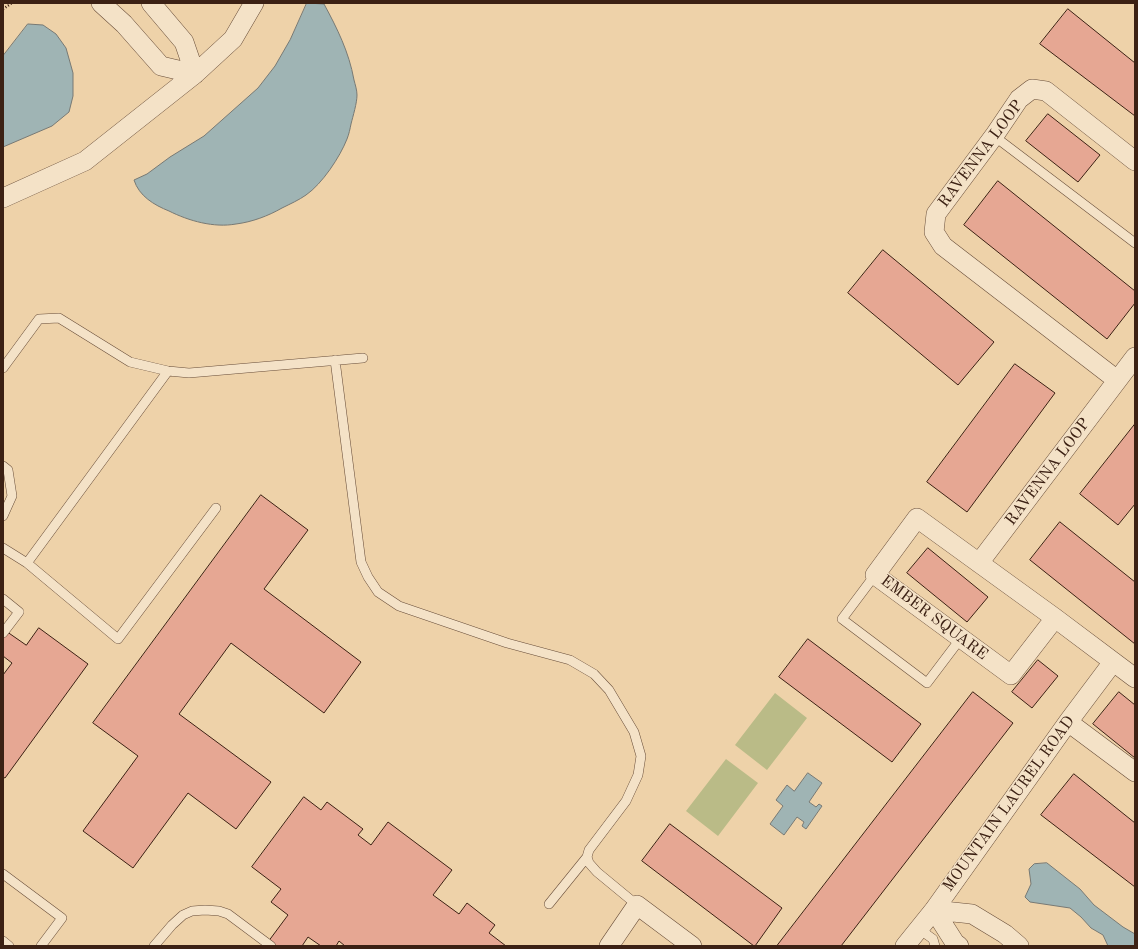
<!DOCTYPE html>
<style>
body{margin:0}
#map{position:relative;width:1138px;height:949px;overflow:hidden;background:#eed2a9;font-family:"Old Standard TT",serif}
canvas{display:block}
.frame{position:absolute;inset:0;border:4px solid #3c2114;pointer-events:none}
</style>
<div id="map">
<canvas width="1138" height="949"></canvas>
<div class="frame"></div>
</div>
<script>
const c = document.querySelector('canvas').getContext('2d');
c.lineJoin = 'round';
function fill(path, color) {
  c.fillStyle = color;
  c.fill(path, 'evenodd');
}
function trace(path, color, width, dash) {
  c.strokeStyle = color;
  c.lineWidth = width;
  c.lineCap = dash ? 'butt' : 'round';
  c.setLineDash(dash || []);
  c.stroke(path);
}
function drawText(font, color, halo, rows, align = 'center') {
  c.font = font + ' "Old Standard TT",serif';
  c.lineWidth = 3;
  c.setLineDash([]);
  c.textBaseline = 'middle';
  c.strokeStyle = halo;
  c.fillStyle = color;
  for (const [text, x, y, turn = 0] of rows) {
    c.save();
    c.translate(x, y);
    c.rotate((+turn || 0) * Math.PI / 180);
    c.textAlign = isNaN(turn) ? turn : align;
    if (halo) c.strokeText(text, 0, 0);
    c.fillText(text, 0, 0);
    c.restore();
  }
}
fill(new Path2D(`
 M775,693L807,718L767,770L735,745Z
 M726,759L758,783L718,836L686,811Z`), '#babb87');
const water = new Path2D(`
 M307,3L324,4C337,28 349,52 354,80C355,84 357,90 357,95C357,103 353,116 351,124C350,129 349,134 347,139C340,157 322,184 306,195C299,200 290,204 282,208C268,216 252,222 236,224C214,228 189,221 169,211C154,205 139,196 134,180L147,174L170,157L204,136L258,88L275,66L290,40Z
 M28,24L43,25L56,34L66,48L73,73V96L69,112L52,126L3,147V56Z
 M808,773L822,783L809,802L816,807L819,804L822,806L806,829L802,826L804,822L797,817L784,835L770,824L783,806L776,800L787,785L794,791Z
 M1047,863L1080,889L1094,905L1123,927L1135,934V946H1108L1103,935L1091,928L1081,917L1070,908L1030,902L1025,897L1031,884L1029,869L1034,864Z`);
fill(water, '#9fb4b4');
trace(water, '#777974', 1);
const building = new Path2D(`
 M1068,9L1135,63V116L1040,44Z
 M1048,114L1100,155L1078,182L1026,141Z
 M998,181L1135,291V303L1107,339L964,225Z
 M883,250L994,342L958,385L848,293Z
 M1015,364L1055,393L967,512L927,482Z
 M1135,424V504L1118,525L1080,494Z
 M261,495L308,530L264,589L361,662L324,713L231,643L179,714L271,782L236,829L188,793L133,868L83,831L138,756L93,723Z
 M1060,522L1135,582V644L1030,560Z
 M928,548L988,597L967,622L907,573Z
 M39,628L88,664L5,778L3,777V675L12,663L3,656V629L26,645Z
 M808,639L921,724L892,762L779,677Z
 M1038,660L1058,676L1032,708L1012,692Z
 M973,692L1013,723L841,946H777Z
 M1119,692L1135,705V758L1093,724Z
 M1074,774L1135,823V887L1041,815Z
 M304,797L321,810L327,802L363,829L358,835L371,845L388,822L452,870L433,895L459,914L467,903L495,925L489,933L506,946H345L339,941L336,946H321L308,937L302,946H265L288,915L271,902L281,889L252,867Z
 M670,824L782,908L755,946H754L642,861Z`);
fill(building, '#e6a793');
trace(building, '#3c2114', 1);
const service = new Path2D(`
 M994,136L1135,243
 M335,360L361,562L368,577L378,592L399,606L507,643L570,660L594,674L609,690L634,732L641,756L638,775L626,801L589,850L587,857L589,863L597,872L637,905
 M3,368L39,319L59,318L130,362L168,371L189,373L363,358
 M3,466L8,470L12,496L3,516
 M3,548L27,563L118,639L216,508
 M27,563L168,371
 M875,575L842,619L927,683L961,638
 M3,599L19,612L3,633
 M3,874L62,918L41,946
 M549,904L587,857
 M919,929L933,939L935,946
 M3,941L9,946
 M154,946L172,925L183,915L192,911L205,910L219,911L228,914L271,946`);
const minor = new Path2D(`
 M101,3L124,24L161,66L195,74
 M151,3L184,42L195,74
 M3,198L85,161L195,74L233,39L254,3
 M1117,380L943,246L934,232L936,214L994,136L1019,99L1032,89L1046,91L1135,161
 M979,563L1135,357
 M1055,618L1011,675L875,575L917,518L1055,618L1135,678
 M1068,722L1135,772
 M609,946L637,905L692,946
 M905,946L934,910L1068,722L1113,662
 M959,946L955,943L934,910L972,914L1005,934L1019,946`);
trace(service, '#684d39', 10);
trace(minor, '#684d39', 20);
trace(new Path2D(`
 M3,9L12,3`), '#3c2114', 2.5, [1, 2]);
trace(service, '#f4e2c7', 9);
trace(minor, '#f4e2c7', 19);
drawText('16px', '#3c2114', '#f4e2c7', [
 ["RAVENNA LOOP",981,154,-53],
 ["RAVENNA LOOP",1048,472,-53],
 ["EMBER SQUARE",934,618,37],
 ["MOUNTAIN LAUREL ROAD",1009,804,-54]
]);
</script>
